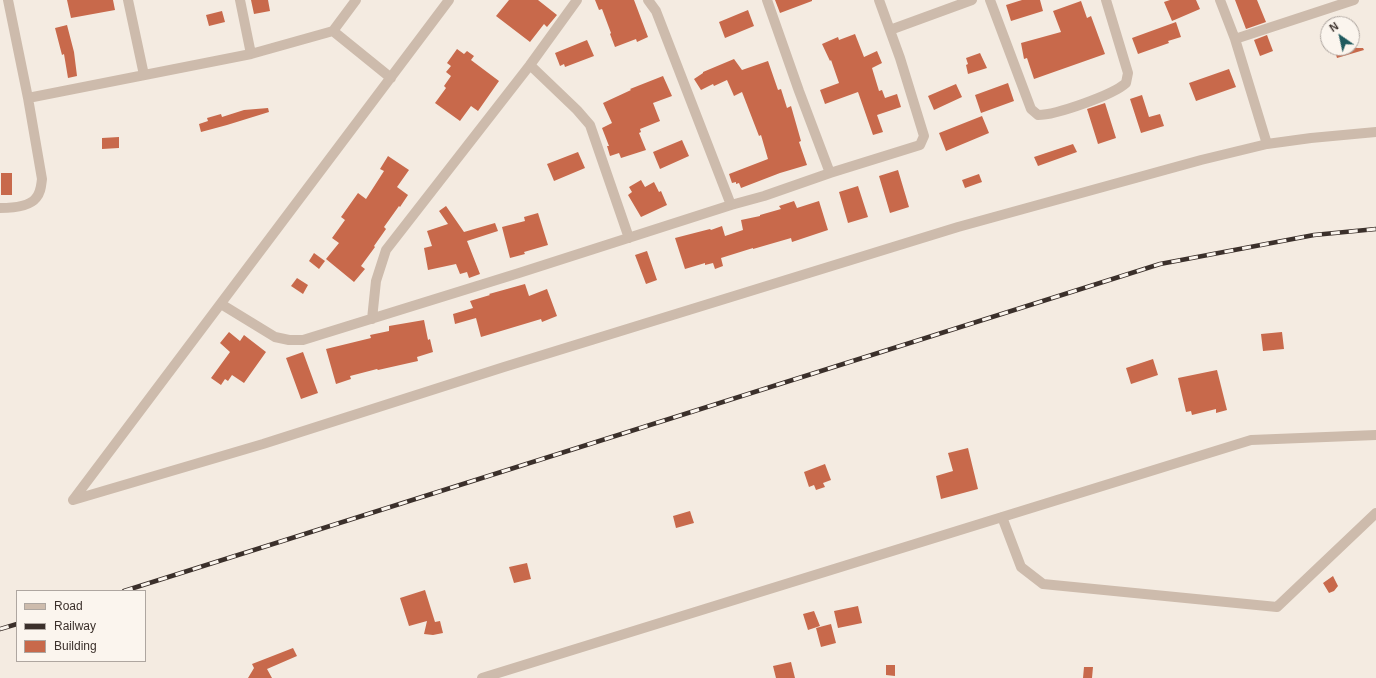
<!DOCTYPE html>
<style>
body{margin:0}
#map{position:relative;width:1376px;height:678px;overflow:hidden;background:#f4ebe1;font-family:Helvetica,sans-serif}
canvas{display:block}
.legend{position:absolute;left:16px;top:590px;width:130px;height:72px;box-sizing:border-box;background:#fbf5ee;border:1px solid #aea6a0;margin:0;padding:5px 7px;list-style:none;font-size:12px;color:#3b302b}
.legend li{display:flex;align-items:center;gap:8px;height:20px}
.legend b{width:20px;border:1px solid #aea6a0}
.north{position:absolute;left:1320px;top:16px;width:40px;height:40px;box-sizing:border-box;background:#fbf5ee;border:1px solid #aea6a0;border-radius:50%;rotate:326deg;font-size:11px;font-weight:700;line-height:16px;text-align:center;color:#3b302b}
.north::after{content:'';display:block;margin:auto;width:14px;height:18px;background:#1f5a5e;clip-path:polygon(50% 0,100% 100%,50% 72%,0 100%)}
</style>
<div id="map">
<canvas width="1376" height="678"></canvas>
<ul class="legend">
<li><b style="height:5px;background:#cdbbac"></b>Road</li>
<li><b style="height:5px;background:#3b302b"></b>Railway</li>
<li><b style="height:11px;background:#c8694b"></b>Building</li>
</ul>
<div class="north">N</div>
</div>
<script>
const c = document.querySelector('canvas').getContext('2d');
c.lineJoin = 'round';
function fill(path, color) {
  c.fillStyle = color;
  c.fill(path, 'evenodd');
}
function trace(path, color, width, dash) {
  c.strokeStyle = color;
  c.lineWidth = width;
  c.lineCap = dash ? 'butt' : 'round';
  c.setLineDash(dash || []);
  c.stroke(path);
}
fill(new Path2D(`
 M67,0H113L115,10L71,18Z
 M251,0H268L270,11L254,14Z
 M509,0H538L557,15L547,27L544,24L530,42L496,16Z
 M595,0H634L648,37L637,42L636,39L615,47L610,34L611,33L602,9L599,10Z
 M775,0H812V1L780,13Z
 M1022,0H1040L1043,11L1011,21L1006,5Z
 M1170,0H1196L1200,9L1172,21L1164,2Z
 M1235,0H1257L1266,22L1246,29Z
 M1081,1L1087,18L1091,16L1105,54L1034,79L1027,58L1024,59L1021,43L1061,32L1053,11Z
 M748,10L754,26L725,38L719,22Z
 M222,11L225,22L209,26L206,15Z
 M1176,22L1181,37L1168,41L1169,43L1138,54L1132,38Z
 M67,25L74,52L77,76L68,78L64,54L62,55L55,28Z
 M855,34L864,57L877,51L882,63L872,68L879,91L882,90L885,98L897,94L901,107L877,115L883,132L873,135L858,92L825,104L820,90L839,83L831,60L830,61L822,44L838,37L839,40Z
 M1267,35L1273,51L1260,56L1254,40Z
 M587,40L594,56L565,67L564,64L560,66L555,53Z
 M1334,48H1363L1364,50L1337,58Z
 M457,49L464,54L467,51L474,56L471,60L499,81L478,111L471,106L460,121L435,103L446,88L444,86L451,76L446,72L451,66L447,63Z
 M980,53L987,68L968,74L966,65L968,64L966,58Z
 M734,59L742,70L768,61L778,90L781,89L787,108L791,106L801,141L799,142L807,165L780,173L741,188L739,183L736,184V182L732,183L729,174L768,159L761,135L759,136L742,92L734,96L727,80L714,86L713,84L701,90L694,79L703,73V72Z
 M1229,69L1236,87L1196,101L1189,83Z
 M663,76L672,96L653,103L660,121L640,129L641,132L639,133L646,150L621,158L619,153L610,156L607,146H609L602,128L612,123L603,103L631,90L630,89Z
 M1008,83L1014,101L981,113L975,95Z
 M956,84L962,97L934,110L928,96Z
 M1142,95L1149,117L1160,114L1164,126L1141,133L1130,99Z
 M1105,103L1116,138L1098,144L1087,109Z
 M268,108L269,112L227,125L201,132L199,124L208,121L207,118L221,114L222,117L244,110Z
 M982,116L989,133L946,151L939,133Z
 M119,137V148L102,149V138Z
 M682,140L689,156L660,169L653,152Z
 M1073,144L1077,152L1038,166L1034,157Z
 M578,152L585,168L554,181L547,164Z
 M388,156L409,170L397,187L408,195L400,207L399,206L384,227L386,229L374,246L375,247L361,266L365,269L354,282L326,259L339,243L332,238L345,220L341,217L358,193L366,199L384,171L380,169Z
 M898,170L909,207L890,213L879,176Z
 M1,173H12V195H1Z
 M979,174L982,182L965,188L962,180Z
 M641,180L645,187L654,182L659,192L661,191L667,205L641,217L628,195L632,192L629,187Z
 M858,186L868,217L848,223L839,192Z
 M794,201L797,208L819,201L828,230L792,242L791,238L753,249V248L721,258L723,266L715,269L713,263L705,265V263L685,269L675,238L710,229L711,230L722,226L725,236L743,230L741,220L760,216V215L781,209L779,206Z
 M446,206L464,232L495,223L498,231L467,241L480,274L469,278L467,272L460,274L456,264L428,270L424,248L432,246L427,231L448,224L439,211Z
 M538,213L548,245L524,252L525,254L510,258L502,227L525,221L524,217Z
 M647,251L657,280L646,284L635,255Z
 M314,253L325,261L319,269L309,261Z
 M297,278L308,285L303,294L291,286Z
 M525,284L529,296L547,289L557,316L542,322L541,319L481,337L476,318L455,324L453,314L473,308L470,301L490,295L489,294Z
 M424,320L428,340L430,339L433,352L417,357L418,361L378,370L377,369L350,376L351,379L336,384L326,349L371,338L370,335L389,331V326Z
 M229,332L240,341L244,335L266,352L244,383L232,375L228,381L225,379L221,385L211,378L230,352L220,343Z
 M1282,332L1284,349L1263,351L1261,334Z
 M303,352L318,393L301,399L286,358Z
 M1153,359L1158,375L1131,384L1126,368Z
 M1217,370L1227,410L1216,413V409L1192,415L1191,411L1186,412L1178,378Z
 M968,448L978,489L941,499L936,476L953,471L948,453Z
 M825,464L831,480L823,483L825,487L816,490L814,485L809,487L804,472Z
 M690,511L694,523L676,528L673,516Z
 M527,563L531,579L514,583L509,567Z
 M1333,576L1338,586L1334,591L1329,593L1323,583Z
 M425,590L435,622L440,621L443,633L433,635L424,634L427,621L409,626L400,598Z
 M858,606L862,623L838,628L834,611Z
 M814,611L820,626L808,630L803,614Z
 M831,624L836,643L821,647L816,628Z
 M293,648L297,656L267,669L272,678H248L254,668L252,664Z
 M791,662L795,678H776L773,666Z
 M886,665H895V676L886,675Z
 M1084,667H1093L1092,678H1083Z`), '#c8694b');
trace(new Path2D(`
 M128,0L144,75
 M240,0L251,54
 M648,0L656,11L731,205
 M767,0L799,91L830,173
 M990,0L1031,109L1038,115C1056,115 1113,95 1126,83L1128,73L1106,0
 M1220,0L1235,39L1267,144
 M890,30L972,0
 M333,31L391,78
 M1235,39L1354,0
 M530,65L577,110L590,125L629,238
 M28,98L251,54L333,31L356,0
 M0,208C11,208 29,207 36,198C41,192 41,186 42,179L28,98L8,0
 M221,304L275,337L289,340H303L519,273L731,205L764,196L830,173L920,145L924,136L900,58L879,0
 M372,319L376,281L386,250L530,65L577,0
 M73,500L263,444L504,367L958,227L1201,160L1267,144L1311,138L1376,132
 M73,500L449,0
 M1002,517L1021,567L1043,584L1277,607L1376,513
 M482,678L1251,440L1376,435`), '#cdbbac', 10);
const rail = new Path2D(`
 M124,591L1160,264L1314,235L1376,229
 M0,629L17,624`);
trace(rail, '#3b302b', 4.5);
trace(rail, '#fbf5ee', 3, [9]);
</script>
